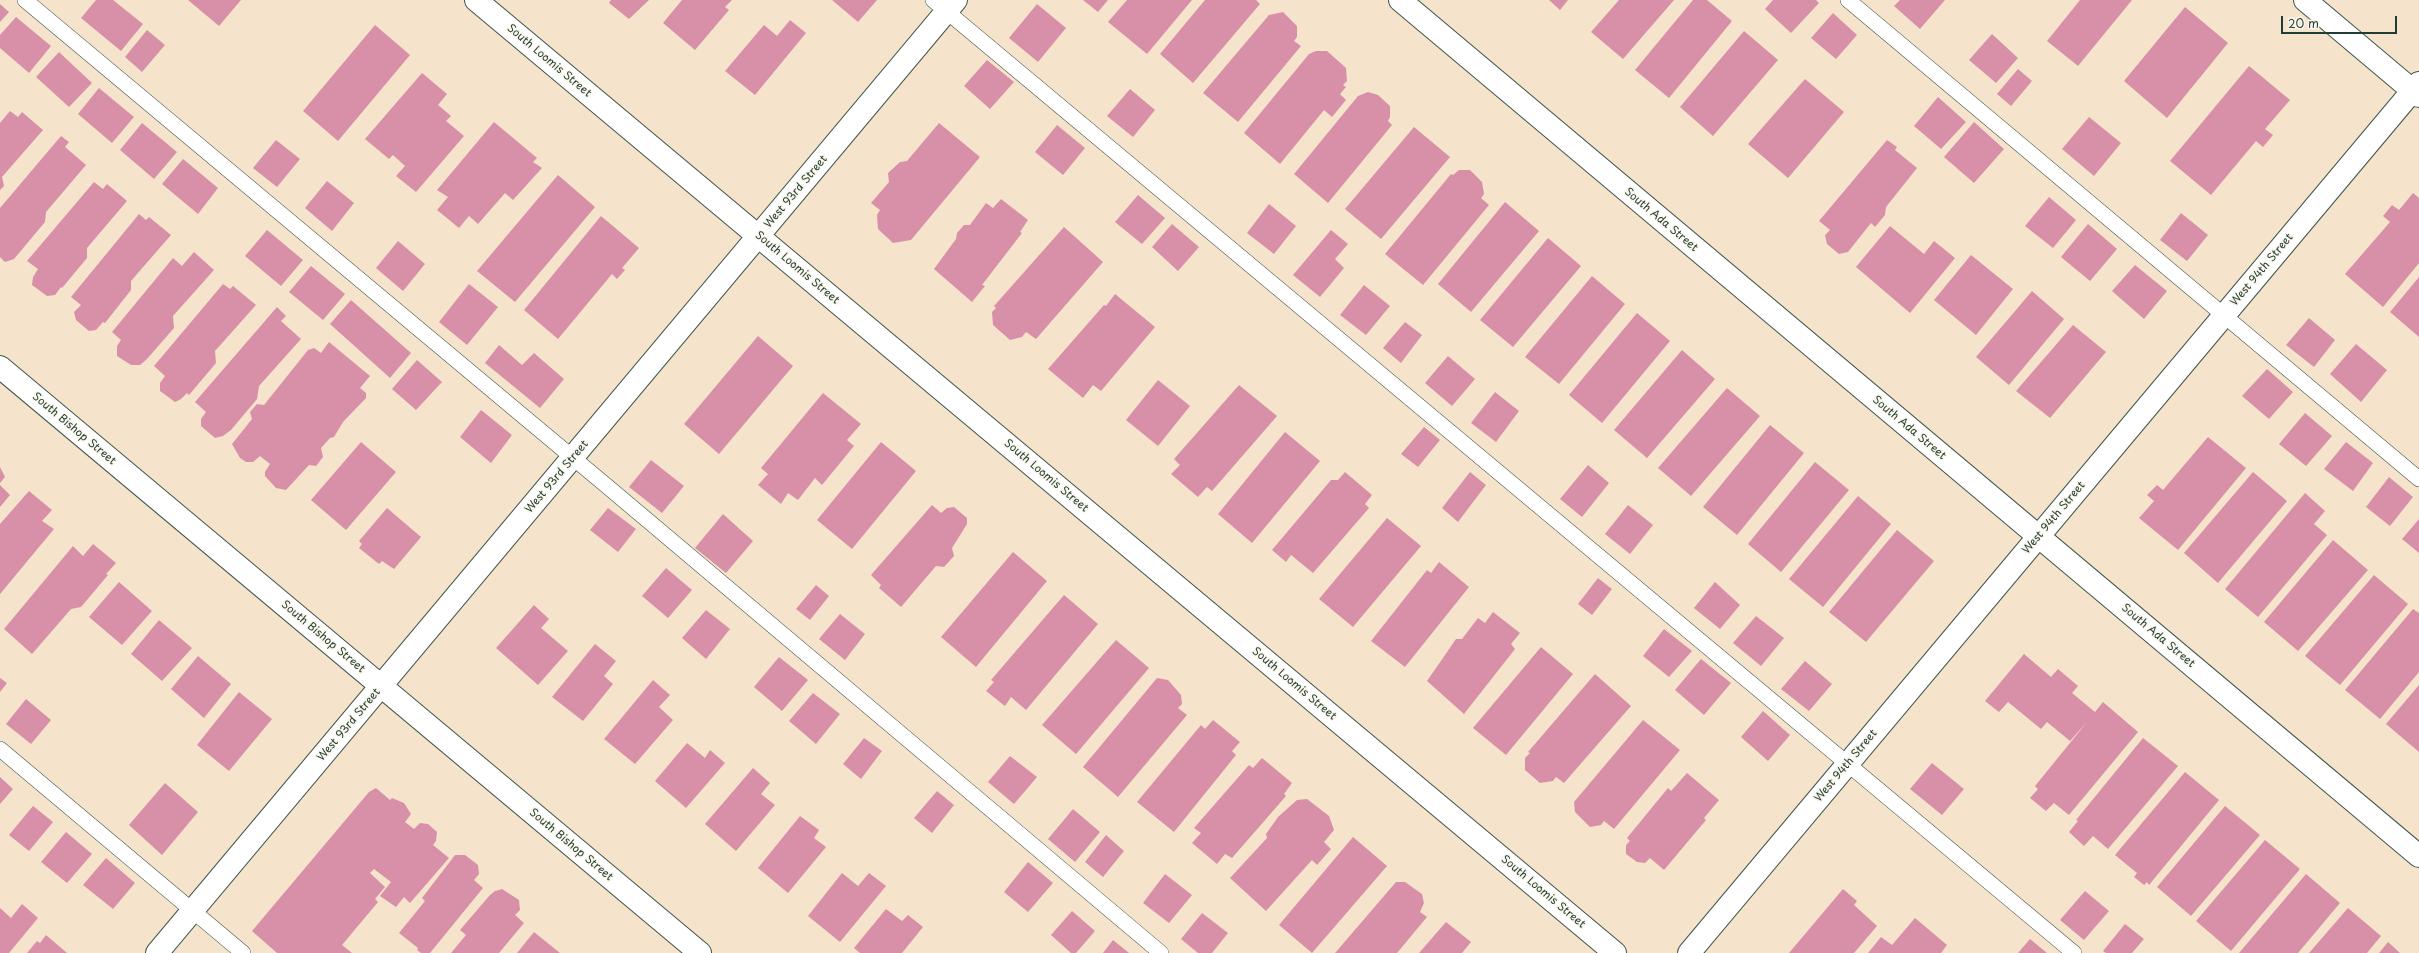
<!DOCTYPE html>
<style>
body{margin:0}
#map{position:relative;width:2419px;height:953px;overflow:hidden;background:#f6e3cb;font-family:"Playpen Sans",sans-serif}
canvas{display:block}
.scale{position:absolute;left:2281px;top:16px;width:116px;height:18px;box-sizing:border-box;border:2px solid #1f3d34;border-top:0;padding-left:5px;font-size:12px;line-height:14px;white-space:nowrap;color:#1f3d34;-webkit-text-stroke:3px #fbf7ec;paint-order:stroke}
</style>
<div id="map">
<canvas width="2419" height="953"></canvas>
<div class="scale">20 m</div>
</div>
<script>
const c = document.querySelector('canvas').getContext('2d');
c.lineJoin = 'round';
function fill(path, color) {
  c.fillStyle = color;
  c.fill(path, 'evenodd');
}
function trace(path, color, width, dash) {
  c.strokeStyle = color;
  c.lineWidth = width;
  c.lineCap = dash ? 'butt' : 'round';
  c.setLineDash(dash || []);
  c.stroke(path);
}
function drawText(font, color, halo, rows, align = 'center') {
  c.font = font + ' "Playpen Sans",sans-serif';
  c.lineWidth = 3;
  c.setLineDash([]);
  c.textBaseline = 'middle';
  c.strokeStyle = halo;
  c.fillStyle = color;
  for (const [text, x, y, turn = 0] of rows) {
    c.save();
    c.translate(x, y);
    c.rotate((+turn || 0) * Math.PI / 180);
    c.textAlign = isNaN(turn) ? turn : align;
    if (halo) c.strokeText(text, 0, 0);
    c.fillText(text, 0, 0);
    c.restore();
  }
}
fill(new Path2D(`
 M96,0H113L143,24L121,51L81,18Z
 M188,0H241L219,26Z
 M611,0H649L629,19L609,3Z
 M682,0H732L725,7L729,10L695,50L663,23Z
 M832,0H877L858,22Z
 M1083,0H1108L1098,12Z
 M1127,0H1192L1147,54L1108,22Z
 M1205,0H1256L1260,4L1193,83L1160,54Z
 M1549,0H1568L1560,10Z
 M1619,0H1674L1623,59L1591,32Z
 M1693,0H1707L1732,21L1669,98L1635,70Z
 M1773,0H1816L1819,3L1791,33L1765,9Z
 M1900,0H1945L1920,29L1894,6Z
 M2080,0H2132L2078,66L2047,41Z
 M0,4L9,12L0,22Z
 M1037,4L1066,28L1038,62L1009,38Z
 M2185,7L2228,43L2167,118L2124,81Z
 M1283,12L1297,26V37L1294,41L1301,46L1238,122L1203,93L1269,15Z
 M1833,13L1857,35L1836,59L1811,38Z
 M16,17L51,46L29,73L0,48V35Z
 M790,20L806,33L755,95L725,71L764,25L777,36Z
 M375,25L410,55L338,141L303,111Z
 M147,30L165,45L142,72L125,57Z
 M1744,31L1778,60L1713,136L1680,107Z
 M1992,34L2018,58L1996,83L1969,60Z
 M1316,51H1327L1346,68L1347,81L1343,85L1346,87L1340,94L1346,100L1332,117L1324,110L1280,164L1244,133L1309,54Z
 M59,52L92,83L69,107L36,77Z
 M987,60L1014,82L990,109L964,86Z
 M2249,66L2290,100L2265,129L2273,135L2263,147L2256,141L2211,195L2170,161Z
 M2018,69L2032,81L2011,106L1997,94Z
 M422,73L447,94L438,105L451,116L446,121L464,136L416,192L396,176L405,166L393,155L389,159L365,139Z
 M1805,79L1844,112L1788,178L1748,144Z
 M99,88L134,117L112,143L78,114Z
 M1130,89L1155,110L1133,137L1107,116Z
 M1368,92L1378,95L1390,106V117L1388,121L1392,125L1328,203L1294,174L1358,96Z
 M1938,97L1966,122L1941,149L1914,126Z
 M10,111L18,117L22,112L43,130L2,177L4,186L0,190V123Z
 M2089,117L2121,143L2094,176L2062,149Z
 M494,122L537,158L533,162L542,168L513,200L505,193L478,224L469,216L459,228L437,210L448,197L437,190Z
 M1974,122L2004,149L1974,183L1944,157Z
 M142,123L177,152L154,179L120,150Z
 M939,123L980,157L911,240L893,243L878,229L877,215L880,210L871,203L889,182L888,173L900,162L907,161Z
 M1057,125L1085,148L1063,175L1035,152Z
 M1414,127L1450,157L1381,239L1345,209Z
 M61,136L69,142L65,147L86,165L46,212L45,222L14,259L5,262L0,257V208Z
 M276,140L300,159L277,187L253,168Z
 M1887,140L1897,147L1895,150L1917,168L1886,207L1885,215L1875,227L1871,223L1848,252L1839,254L1827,244L1825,235L1830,230L1819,221Z
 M183,159L218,188L198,214L162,184Z
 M1459,170H1470L1482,182L1484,194L1481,198L1489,205L1423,285L1385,254L1451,174L1453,175Z
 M558,175L595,207L515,302L477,271Z
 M327,181L354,203L332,231L305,208Z
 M94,182L103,189L107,184L127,201L87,248V258L62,288L61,287L55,295L47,296L32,285L33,277L38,269L27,261Z
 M2413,193L2419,198V263L2383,307L2345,274L2390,222L2383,216L2392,205L2399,210Z
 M1138,195L1165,218L1142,244L1115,222Z
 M2049,197L2076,220L2053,248L2025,226Z
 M1001,199L1028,220L1020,232L1022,233L982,285L985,286L972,302L934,269L956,239L957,233L964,225H970L986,203L993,208Z
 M1505,202L1539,231L1471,312L1438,284Z
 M1269,204L1296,226L1274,254L1247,233Z
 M2181,213L2208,235L2187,261L2160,240Z
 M139,214L146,220L149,217L171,235L131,281V290L105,323L103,322L96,330L89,331L76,320L74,312L81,305L71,297Z
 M601,216L639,248L622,268L625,270L617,279L612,274L558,339L524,310Z
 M1172,224L1199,247L1178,271L1152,247Z
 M2088,224L2117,249L2090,281L2061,257Z
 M1890,226L1924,254L1934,241L1955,258L1910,313L1856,267Z
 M1064,227L1103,262L1036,339L1026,332L1022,337L1010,340L993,325L992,312L996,308L994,306Z
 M267,230L303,260L281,286L245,256Z
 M1331,230L1348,244L1335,259L1344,268L1320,297L1293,275Z
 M1548,238L1581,266L1513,347L1480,320Z
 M398,241L425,264L403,291L376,268Z
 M194,252L214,270L173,316L174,328L147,359L140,365H131L117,356V346L121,340L112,332L173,258L182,266Z
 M1971,255L2013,289L1976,335L1934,300Z
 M2135,265L2167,291L2144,319L2112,291Z
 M311,266L345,294L323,320L289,292Z
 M1592,276L1625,304L1559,384L1525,357Z
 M2419,277V337L2390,312Z
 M223,284L230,289L233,286L256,305L215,351L216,363L189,395L187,393L181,399L175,402L160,391V383L165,376L154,366Z
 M469,284L498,307L467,345L439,322Z
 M1364,285L1390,306L1366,335L1340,315Z
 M2032,291L2064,319L2009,385L1976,357Z
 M1115,294L1155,327L1101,391L1093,385L1083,398L1048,369L1104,305L1106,306Z
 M351,300L411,353L390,378L330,324Z
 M277,307L286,316L281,321L301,339L259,386L257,399L231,430L223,436L215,438L201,426V419L206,412L195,402Z
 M1637,313L1670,341L1602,423L1569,395Z
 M2309,318L2335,340L2314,367L2286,345Z
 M1405,322L1422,335L1401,363L1383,348Z
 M2073,325L2106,352L2050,418L2016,391Z
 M758,336L793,366L719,454L684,424Z
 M329,342L370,376L360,388L366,393V398L343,422L334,437L330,438L321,448L323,457L316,466L309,465L286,490L276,488L265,476V472L270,464L260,456L253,462H246L240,458L232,444L252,419L250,412L257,404L264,405L308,350L314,348L321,353Z
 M2356,344L2387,370L2361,402L2330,374Z
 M499,345L522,365L534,353L564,379L540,408L485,363Z
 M1682,350L1715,379L1647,458L1614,430Z
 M1448,356L1475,379L1452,406L1425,383Z
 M417,360L442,382L416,410L392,389Z
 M2267,369L2293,392L2269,419L2242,396Z
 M1158,380L1190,406L1158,446L1126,420Z
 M1239,385L1277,416L1212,491L1207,487L1198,497L1171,474L1180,465L1174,459Z
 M1727,388L1760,416L1691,496L1658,468Z
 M1495,392L1519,411L1496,442L1471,423Z
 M823,393L861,424L847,440L854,446L822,485L815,478L798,500L788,493L781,504L758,485L768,474L761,468Z
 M481,410L512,435L491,463L460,437Z
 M2305,413L2332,436L2306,466L2279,444Z
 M1770,425L1804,453L1737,535L1703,507Z
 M1424,427L1440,440L1418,467L1401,454Z
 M1285,432L1320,461L1252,543L1218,514Z
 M2208,437L2246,468L2178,550L2139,518L2154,501L2147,495L2157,485L2163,490Z
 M361,442L396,472L346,530L311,500Z
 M881,442L916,471L852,549L817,520Z
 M2346,442L2373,463L2353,491L2324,469Z
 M651,460L684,486L662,513L629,487Z
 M1815,462L1849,490L1781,572L1748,544Z
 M1588,465L1609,483L1582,517L1560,499Z
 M0,467L5,477L0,483Z
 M1345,472L1372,495L1365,504L1369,508L1313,573L1291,555L1286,562L1272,550L1331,480H1338Z
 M1470,472L1486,485L1458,522L1442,508Z
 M2253,472L2287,501L2218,583L2184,553Z
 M2389,477L2413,497L2390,526L2366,507Z
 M0,485L10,495L0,507Z
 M29,491L52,510L42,521L54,529L0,594V524Z
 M2305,493L2325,511L2314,524L2327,535L2258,617L2225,589Z
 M1858,496L1891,524L1823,607L1789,579Z
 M932,505L941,513L947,508L954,507L967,518V524L952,548L954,556L944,567L936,566L901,607L879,588L881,585L871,575Z
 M1628,505L1653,525L1630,554L1605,534Z
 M387,508L421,537L394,569L382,561L379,564L359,548L362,544L359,541Z
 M608,508L636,529L618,552L590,530Z
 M723,514L753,541L726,573L695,548Z
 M1387,518L1421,546L1353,627L1319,599Z
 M2419,519V553L2402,539Z
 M1897,530L1934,561L1866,642L1829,612Z
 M2333,540L2368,570L2298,651L2264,622Z
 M93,544L116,563L106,574L108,575L81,607L71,609L32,654L4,629L73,546L83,556Z
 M1013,552L1047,581L976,667L941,637Z
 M1439,562L1469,587L1405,667L1371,641L1427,570L1431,573Z
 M666,568L692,590L668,618L642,596Z
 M2374,575L2408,604L2340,685L2305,656Z
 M1598,578L1612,589L1592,615L1578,604Z
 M119,582L152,611L122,645L89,617Z
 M1715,582L1740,605L1720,629L1694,608Z
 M816,585L829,596L810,620L796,609Z
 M1064,595L1098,624L1026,710L1011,697L1005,706L986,691L994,682L991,680Z
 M534,605L549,619L541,628L568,651L538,685L496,648Z
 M2413,609L2419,613V672L2380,719L2345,690Z
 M706,610L730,629L706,659L682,638Z
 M1493,612L1520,633L1511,644L1515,649L1464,714L1427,681L1456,639H1462L1478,618L1485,623Z
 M840,614L865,634L845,660L819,639Z
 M1756,616L1784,638L1761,666L1733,643Z
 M159,620L192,648L162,681L131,654Z
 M1664,629L1692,651L1669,677L1643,656Z
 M1116,640L1149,668L1076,754L1042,725Z
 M595,644L616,661L604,676L613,684L583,721L552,697Z
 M1541,647L1573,674L1506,755L1473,728Z
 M2024,654L2051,677L2058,669L2078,686L2072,693L2095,712L2103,702L2138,732L2069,815L2054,803L2046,811L2030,798L2038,789L2035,786L2087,722L2070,741L2047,722L2041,729L2008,702L1999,712L1985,701Z
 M198,656L231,684L204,718L171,689Z
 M779,657L808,680L782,711L754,687Z
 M1701,659L1731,683L1704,715L1675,690Z
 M1805,661L1832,684L1809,711L1781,689Z
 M1595,674L1631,706L1564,783L1556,777L1553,781L1540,783L1525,770V758L1530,753L1528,752Z
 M0,678L7,683L0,692Z
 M1157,678L1168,680L1181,695L1182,704L1178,708L1187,715L1118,797L1083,767Z
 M653,680L670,695L659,707L673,720L635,764L604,739Z
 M2419,685V752L2386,724Z
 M239,692L272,719L229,771L197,745Z
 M813,693L840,714L816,744L789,721Z
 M26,699L51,720L31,744L6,724Z
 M1763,711L1790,735L1768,761L1741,737Z
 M1213,720L1240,742L1232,751L1236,755L1174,832L1137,802L1201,725L1205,729Z
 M1643,720L1680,750L1614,829L1604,821L1601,825L1590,827L1575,812L1574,802Z
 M864,738L882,751L861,779L843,764Z
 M2143,738L2178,766L2108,849L2093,836L2084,846L2069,832L2078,821L2076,820Z
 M687,743L705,758L710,750L725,763L686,808L655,781Z
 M1010,756L1037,777L1014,804L988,782Z
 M1262,758L1292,783L1284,794L1286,796L1232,858L1225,854L1217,864L1192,843L1201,833L1194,828L1249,765L1253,768Z
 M1932,763L1964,789L1942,815L1910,789Z
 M753,768L770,783L761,794L775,805L736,851L705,824Z
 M2185,772L2219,800L2149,885L2147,882L2144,885L2134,877L2137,873L2115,855Z
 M1687,773L1719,800L1704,818L1706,820L1664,870L1650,858L1645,863L1637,862L1626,854V845L1630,841L1627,838L1668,788L1671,791Z
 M0,777L13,789L0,804Z
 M165,783L198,812L162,855L129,825Z
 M376,788L390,800L392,798L404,803L411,814L405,822L414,829L420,823L428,824L437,832L436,841L433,845L449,858L410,903L404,897L396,907L380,896L391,882L374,869L370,873L385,887L375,899L378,902L342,945L352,953H277L252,931L369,792Z
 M937,791L954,805L932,833L914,818Z
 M1307,799L1329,816L1334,830L1324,842L1331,849L1317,865L1312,860L1266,911L1230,878L1267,838L1266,834L1278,817L1297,800Z
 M33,806L53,822L29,851L9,835Z
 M2225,806L2260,835L2191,916L2157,887Z
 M1073,809L1100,832L1075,862L1048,839Z
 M800,816L819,830L814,838L826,847L788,893L758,868Z
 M66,832L92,854L67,883L41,862Z
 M1106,835L1124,851L1103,877L1085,862Z
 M1353,837L1387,866L1312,953L1279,925Z
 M2265,840L2300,869L2231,951L2196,921Z
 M455,855H465L478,865L479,874L474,880L483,888L430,953H421L417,950L418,948L399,933L425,901L422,898Z
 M106,858L135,883L113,909L83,885Z
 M1028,862L1053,883L1028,912L1004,892Z
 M842,873L858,886L869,873L886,886L840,942L808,916Z
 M1165,874L1192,895L1169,923L1143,903Z
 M2306,874L2340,903L2298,953H2239Z
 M1396,882H1405L1422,894L1424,903L1420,912L1427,917L1397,953H1335Z
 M502,889L519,900L520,910L515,915L524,923L499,953H451L466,935L460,930L490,895L495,891Z
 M1843,889L1857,901L1854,905L1877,926L1854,953H1789Z
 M2085,891L2109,911L2084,940L2060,920Z
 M22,904L38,918L9,953H0V908L11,918Z
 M2348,908L2381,936L2367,953H2309Z
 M886,909L902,921L908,915L923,927L902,953H860L854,948Z
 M1072,911L1095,931L1076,953H1071L1051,935Z
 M1202,913L1228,933L1212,953H1198L1181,939Z
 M1915,918L1947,945L1941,953H1868L1881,937L1892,945Z
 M1446,922L1471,942L1462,953H1419Z
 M2125,924L2144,939L2132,953H2106L2103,951Z
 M534,932L560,953H517Z
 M46,935L67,953H27L37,941L40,943Z
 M2030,939L2047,953H2018Z
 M1113,940L1129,953H1103Z
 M2388,942L2400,953H2379Z`), '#d890a8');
const lane = new Path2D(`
 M25,0L608,487L1161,953
 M933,0L2074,953
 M1848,0L2419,479
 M0,749L243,953`);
const street = new Path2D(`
 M476,0L1615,953
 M1400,0L2419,856
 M2305,0L2419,96
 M0,367L700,953
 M157,953L956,0
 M1689,953L2419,83`);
trace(lane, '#3f564b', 16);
trace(street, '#3f564b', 24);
trace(lane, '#fff', 15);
trace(street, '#fff', 22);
drawText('11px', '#1f3d34', '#fbf7ec', [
 ["South Loomis Street",549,61,40],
 ["West 93rd Street",796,192,-50],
 ["South Ada Street",1661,220,40],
 ["South Loomis Street",797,268,40],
 ["West 94th Street",2262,270,-50],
 ["South Ada Street",1909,428,40],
 ["South Bishop Street",74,429,40],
 ["South Loomis Street",1046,476,40],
 ["West 93rd Street",557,477,-50],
 ["West 94th Street",2054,518,-50],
 ["South Ada Street",2158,636,40],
 ["South Bishop Street",323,637,40],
 ["South Loomis Street",1294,684,40],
 ["West 93rd Street",349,725,-50],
 ["West 94th Street",1846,766,-50],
 ["South Bishop Street",571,845,40],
 ["South Loomis Street",1543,892,40]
]);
</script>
